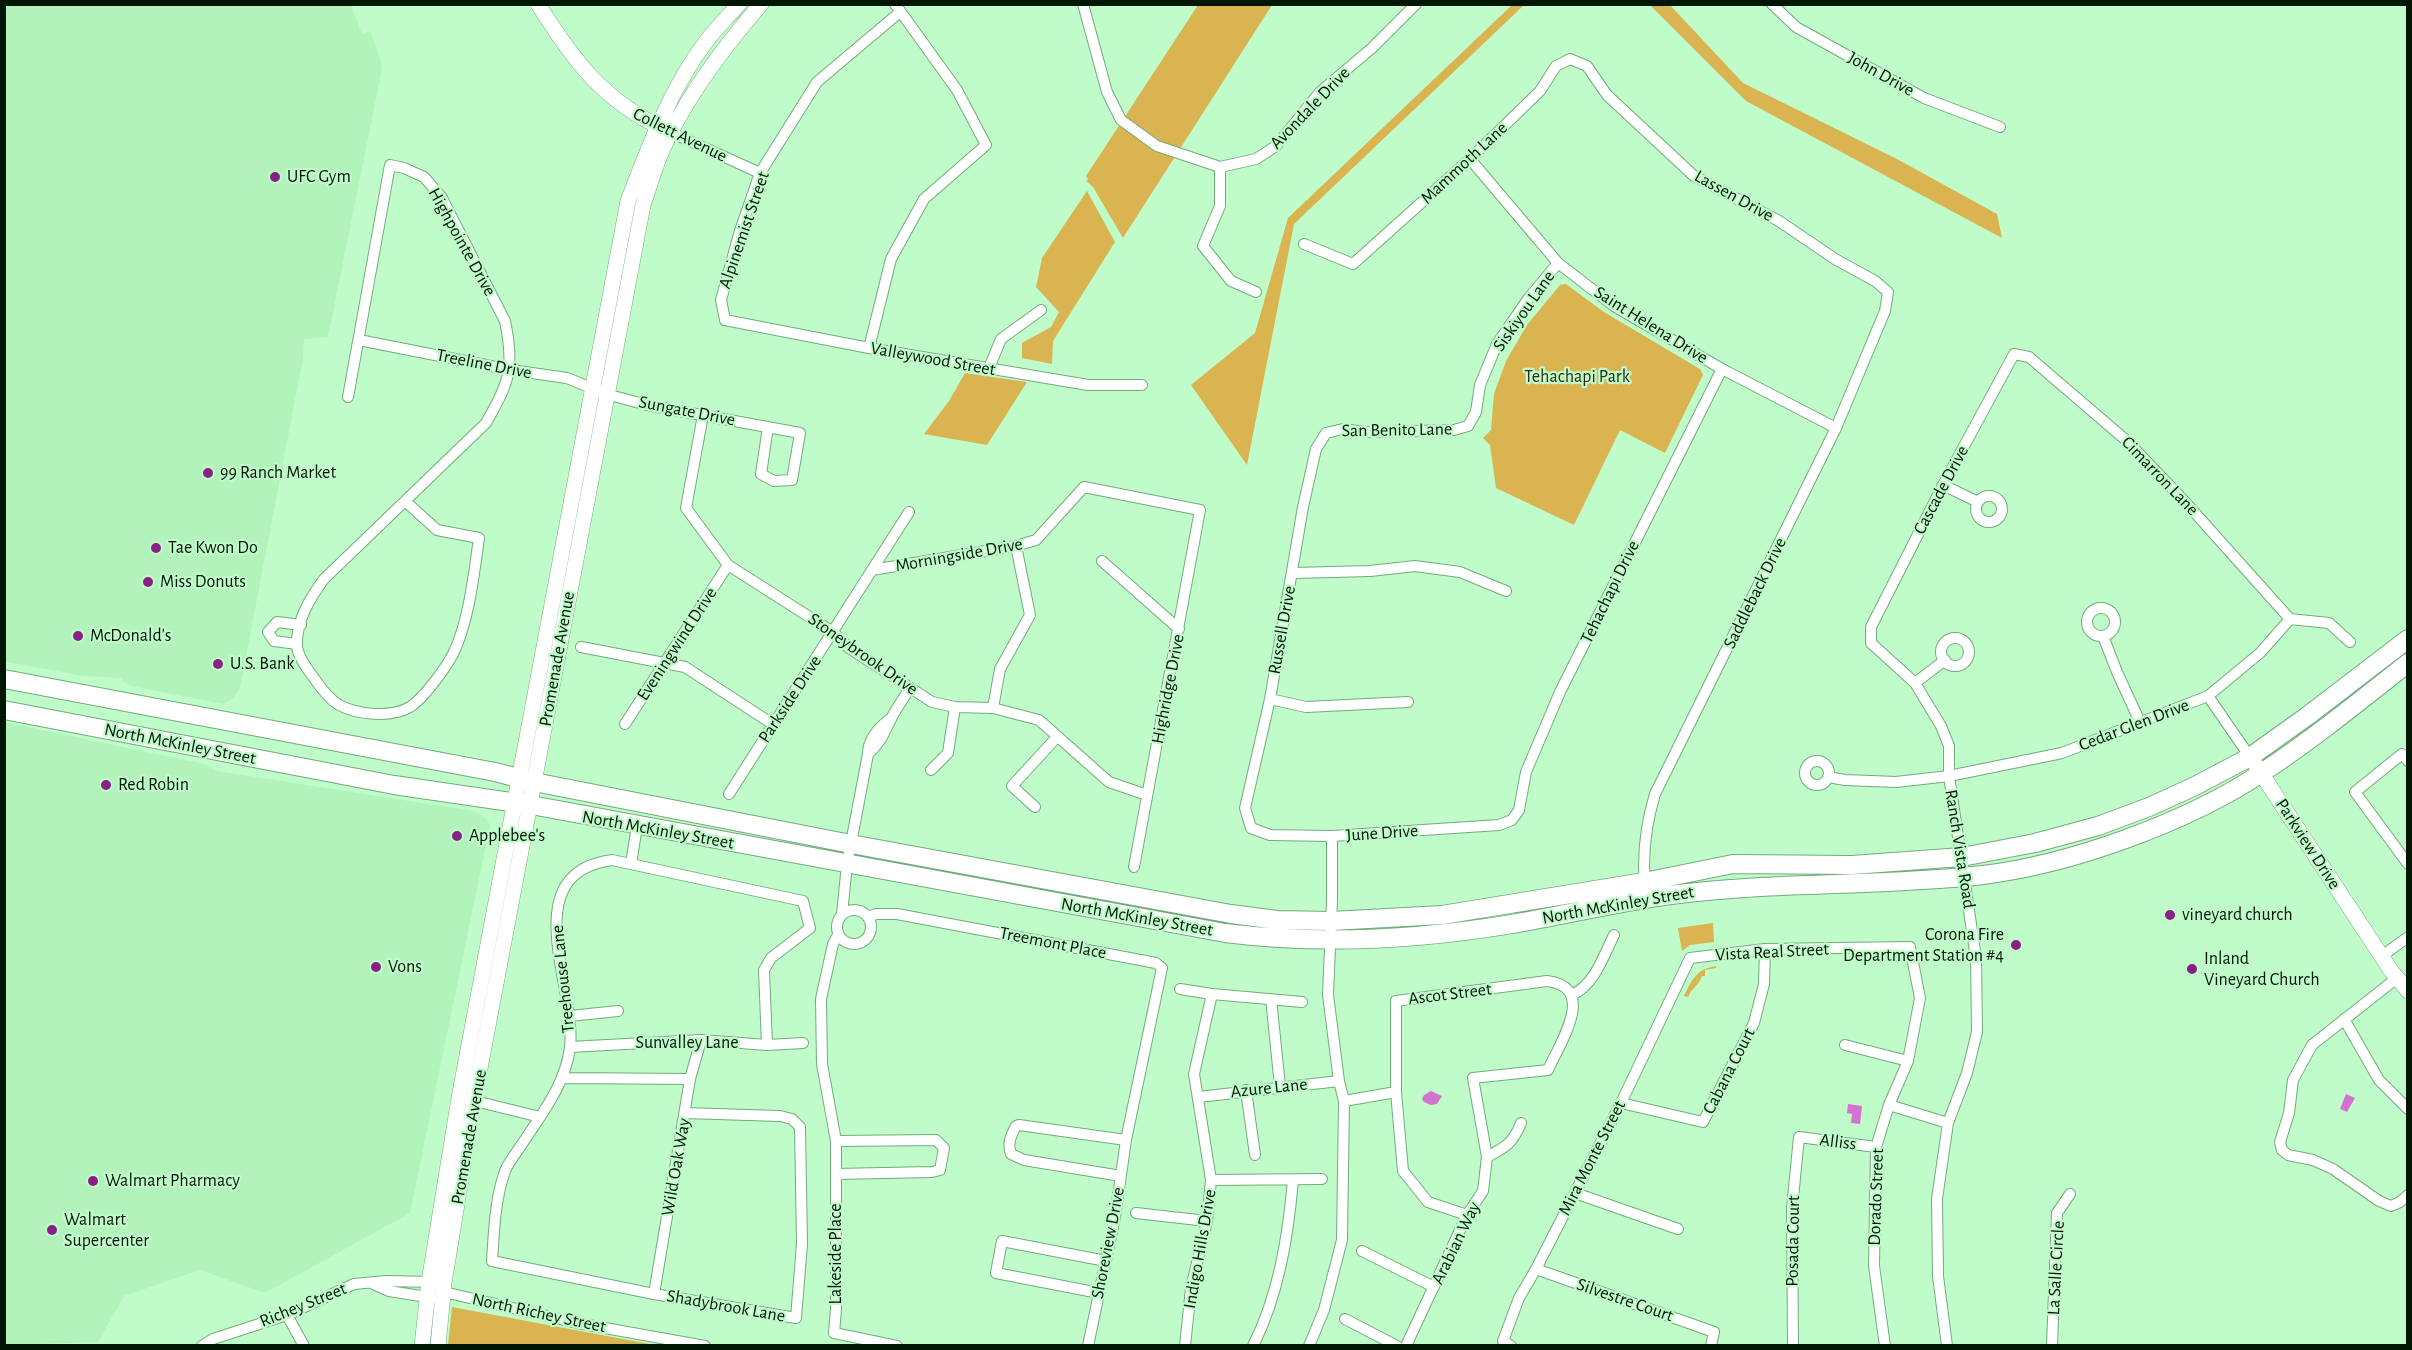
<!DOCTYPE html>
<style>
body{margin:0}
#map{position:relative;width:2412px;height:1350px;overflow:hidden;background:#c0fcc9;font-family:"Alegreya Sans",sans-serif}
canvas{display:block}
.frame{position:absolute;inset:0;border:6px solid #011505;pointer-events:none}
</style>
<div id="map">
<canvas width="2412" height="1350"></canvas>
<div class="frame"></div>
</div>
<script>
const c = document.querySelector('canvas').getContext('2d');
c.lineJoin = 'round';
function fill(path, color) {
  c.fillStyle = color;
  c.fill(path, 'evenodd');
}
function trace(path, color, width, dash) {
  c.strokeStyle = color;
  c.lineWidth = width;
  c.lineCap = dash ? 'butt' : 'round';
  c.setLineDash(dash || []);
  c.stroke(path);
}
function drawText(font, color, halo, rows, align = 'center') {
  c.font = font + ' "Alegreya Sans",sans-serif';
  c.lineWidth = 4.5;
  c.setLineDash([]);
  c.textBaseline = 'middle';
  c.strokeStyle = halo;
  c.fillStyle = color;
  for (const [text, x, y, turn = 0] of rows) {
    c.save();
    c.translate(x, y);
    c.rotate((+turn || 0) * Math.PI / 180);
    c.textAlign = isNaN(turn) ? turn : align;
    if (halo) c.strokeText(text, 0, 0);
    c.fillText(text, 0, 0);
    c.restore();
  }
}
fill(new Path2D(`
 M4,5H351L362,34L370,31L380,58L382,69L328,337L304,339L303,358L240,688L233,698L223,704L132,686L124,682L122,678L84,676L5,662Z
 M5,722L204,764L217,771L474,811L487,819L490,826L410,1213L265,1293L200,1270L124,1296L98,1342L5,1345Z`), '#b1f3bb');
fill(new Path2D(`
 M1198,5H1272L1123,238L1093,187L1086,181L1088,180L1086,176Z
 M1512,5H1524L1294,224L1247,465L1191,385L1255,333L1288,218Z
 M1650,5H1670L1743,83L1897,159L1997,214L2002,238L1746,101Z
 M1087,191L1115,242L1053,341L1052,364L1022,358V343L1051,327L1059,312L1036,287L1042,258Z
 M1566,284L1604,312L1700,369L1703,375L1665,453L1620,430L1574,525L1496,488L1490,445L1483,438L1491,430L1494,394L1506,361L1527,325L1560,285Z
 M965,373L1027,382L987,445L924,434L949,401Z
 M1713,923L1714,942L1690,945L1682,951L1678,928Z
 M1716,966V968L1705,970V976H1702C1699,985 1691,989 1688,997L1684,996C1692,979 1697,969 1716,966Z
 M452,1307L468,1310L655,1345H448Z`), '#d9b450');
fill(new Path2D(`
 M1431,1091L1442,1096L1437,1104L1431,1105L1424,1102L1422,1099L1424,1095Z
 M2346,1094L2355,1098L2347,1112L2340,1109Z
 M1848,1104L1862,1106L1860,1124L1851,1123L1852,1114L1847,1113Z`), '#d372cf');
const street = new Path2D(`
 M1083,4L1107,92L1121,120L1157,146L1220,167
 M1772,4L1796,27L1924,98L2000,127
 M900,12L817,82L760,173L739,234L721,300L725,320L869,348L1088,385H1142
 M672,133L760,173
 M1470,159L1558,263L1614,306L1722,369L1836,428
 M1220,167L1256,159L1276,146L1320,92L1372,48L1416,4
 M1220,167V206L1203,246L1231,281L1256,292
 M1304,244L1353,264L1470,159L1540,91L1556,66L1570,59L1587,66L1607,95L1694,176L1779,221L1835,259L1875,281L1888,292L1885,311L1836,428L1655,794C1646,824 1642,853 1645,885
 M1558,263L1528,299L1497,344L1480,385L1476,412L1468,426L1454,430L1366,432L1343,429L1326,433L1316,449L1303,507L1270,699L1245,808L1251,828L1270,835L1332,836L1499,825L1512,820L1519,810L1526,772L1560,692L1722,369
 M359,340L511,370L567,378L606,394L647,405L800,433L792,480L774,481L761,474L768,427
 M869,348L891,259L924,199L986,145L957,90L895,4
 M989,368L1001,339L1041,310
 M348,397L390,165L404,168L424,177L442,198L505,321C515,369 509,382 486,423L324,579C310,598 296,621 297,646C298,657 307,669 314,678C320,687 329,699 339,705C358,715 391,718 410,707C424,698 445,669 453,654C469,622 474,573 479,538L437,530L405,501
 M703,415L686,508L728,565L833,632L849,648L932,702L955,707L993,708L1039,720L1109,782L1147,795
 M1943,485L1978,502
 M1976 509a13 13 0 1 1 26 0a13 13 0 1 1-26 0Z
 M1102,561L1179,629
 M872,570L1016,546L1036,540L1084,487L1200,510L1134,867
 M1293,573L1370,571L1415,566L1460,572L1506,591
 M2087 622a14 14 0 1 1 28 0a14 14 0 1 1-28 0Z
 M2290,619L2329,623L2350,642
 M2103,636L2117,672L2140,722
 M1941 652a14 14 0 1 1 28 0a14 14 0 1 1-28 0Z
 M297,644L274,641L268,632L277,622L301,625
 M581,647L685,667L774,725
 M1915,683L1945,660
 M2208,696L2250,757
 M1270,699L1306,707L1408,702
 M993,708L1000,669L1030,615L1016,546
 M625,724L728,565
 M868,754C881,743 885,731 892,717C897,707 904,698 910,688
 M2408,761L2402,754L2355,792L2408,864
 M1805 773a12 12 0 1 1 24 0a12 12 0 1 1-24 0Z
 M931,770L948,753L955,707
 M1828,777L1845,780L1896,782L1949,776L2062,753L2208,696L2260,653L2290,619
 M729,794L909,512
 M1035,807L1012,786L1057,737
 M631,864L637,826
 M837 927a17 17 0 1 1 34 0a17 17 0 1 1-34 0Z
 M842,914L847,864L868,754C868,739 878,728 890,719
 M868,917L876,914H897L1156,963L1162,968L1126,1140L1115,1217L1088,1346
 M838,935L833,944L821,999L822,1064L836,1141V1309L834,1333L897,1346
 M2382,956L2408,937
 M2397,978L2312,1045L2293,1080L2289,1113L2280,1142L2282,1150L2288,1155L2313,1160L2333,1169L2379,1201L2391,1206L2400,1202L2408,1195
 M1180,989L1212,994
 M1572,995C1595,984 1603,957 1614,935
 M1271,999L1280,1086
 M570,1016L618,1011
 M2344,1019L2379,1080L2408,1109
 M1845,1045L1908,1061
 M570,1047L701,1040L767,1045L803,1043
 M563,1078L690,1079
 M1246,1090L1255,1155
 M1199,1097L1339,1081
 M467,1099L540,1117
 M1344,1101L1396,1092
 M1621,1103L1703,1122L1754,1023L1764,984L1765,949
 M1889,1105L1948,1123
 M685,1113L780,1116L792,1119L800,1127L802,1244L796,1318L654,1294L492,1261C494,1231 495,1199 505,1171C509,1161 517,1152 522,1144C542,1114 566,1083 570,1047C577,988 514,873 612,860L803,901L810,928L771,958L764,970L767,1045
 M836,1141L936,1140L944,1148L940,1170L932,1172L836,1174
 M1487,1157C1506,1147 1513,1143 1521,1123
 M1121,1176L1024,1160L1011,1154C1007,1144 1011,1135 1016,1126L1019,1125L1126,1140
 M1211,1180L1322,1179
 M1575,1193L1678,1229
 M1136,1213L1207,1221
 M1362,1251L1434,1287
 M1536,1269L1714,1332L1711,1346
 M373,1284L389,1291L433,1298
 M444,1292L577,1323L705,1346
 M1099,1293L996,1273L1002,1241L1106,1261
 M654,1294L690,1079L701,1040
 M287,1315L304,1346
 M1345,1319L1397,1346
 M202,1346L213,1339L287,1315L354,1284L386,1281L434,1282
 M1185,1346L1191,1288L1207,1221L1211,1180L1194,1074L1212,994L1302,1002
 M1253,1346C1279,1294 1288,1237 1293,1180
 M1309,1346L1324,1310L1342,1240L1344,1101L1339,1081L1328,995L1332,900V836
 M1406,1346L1467,1215L1483,1191L1487,1157L1473,1078L1548,1070C1560,1043 1598,987 1547,981L1396,1001V1092L1403,1171L1428,1202L1467,1215
 M1511,1346L1503,1341L1519,1298L1536,1269L1621,1103L1690,958L1765,949L1910,947L1920,998L1908,1061L1889,1105L1876,1147L1874,1266L1885,1346
 M1793,1346L1792,1208L1799,1137L1876,1147
 M1947,1346L1938,1276L1937,1199L1948,1123L1967,1073L1977,1032L1976,958L1949,776V746L1941,726L1915,683L1871,643V627L1943,485L2014,354L2029,357L2127,441L2187,504L2290,619
 M2052,1346L2057,1213L2070,1194`);
const secondary = new Path2D(`
 M538,4C573,60 604,102 666,130
 M2255,764L2392,972L2408,991
 M422,1346L429,1282L459,1098L628,201C649,146 670,90 705,43C715,29 728,17 739,4
 M438,1346L444,1283L474,1100L643,205C649,188 654,170 661,153C684,99 723,48 761,4`);
const primary = new Path2D(`
 M4,679L495,772L534,782L851,844L1231,914L1277,920L1331,921L1442,915L1644,882L1733,864L1852,865L1962,857L2035,843L2098,826L2149,807L2193,787L2250,757L2306,717L2408,639
 M4,710L394,785L531,805L1225,933C1321,945 1416,940 1512,924C1565,915 1618,902 1671,895C1775,881 1879,887 1983,875C2072,864 2188,822 2263,772C2313,739 2360,701 2408,663`);
trace(street, '#72ab7b', 12);
trace(secondary, '#72ab7b', 16);
trace(primary, '#72ab7b', 20);
trace(street, '#fff', 10);
trace(secondary, '#fff', 15);
trace(primary, '#fff', 18);
for (const [x, y, r, color] of [
 [275,177,6,"#882086"],
 [208,473,6,"#882086"],
 [156,548,6,"#882086"],
 [148,582,6,"#882086"],
 [78,636,6,"#882086"],
 [218,664,6,"#882086"],
 [106,785,6,"#882086"],
 [457,836,6,"#882086"],
 [2170,915,6,"#882086"],
 [2016,945,6,"#882086"],
 [376,967,6,"#882086"],
 [2192,969,6,"#882086"],
 [93,1181,6,"#882086"],
 [52,1230,6,"#882086"]
]) {
  const dot = new Path2D();
  dot.arc(x, y, r, 0, 2 * Math.PI);
  c.fillStyle = color;
  c.fill(dot);
  trace(dot, '#c0fcc9', 2);
}
drawText('18px', '#011505', '#c0fcc9', [
 ["John Drive",1881,74,29],
 ["Avondale Drive",1310,108,-46],
 ["Collett Avenue",680,135,26],
 ["Mammoth Lane",1464,163,-43],
 ["Lassen Drive",1734,196,29],
 ["Alpinemist Street",744,230,-71],
 ["Highpointe Drive",462,242,61],
 ["Siskiyou Lane",1524,311,-55],
 ["Saint Helena Drive",1651,325,32],
 ["Valleywood Street",933,359,10],
 ["Treeline Drive",484,364,11],
 ["Sungate Drive",687,411,11],
 ["San Benito Lane",1397,430,-1],
 ["Cimarron Lane",2160,476,46],
 ["Cascade Drive",1941,490,-62],
 ["Morningside Drive",959,555,-10],
 ["Tehachapi Drive",1610,592,-64],
 ["Saddleback Drive",1755,593,-64],
 ["Russell Drive",1282,630,-80],
 ["Eveningwind Drive",677,644,-57],
 ["Stoneybrook Drive",863,654,35],
 ["Promenade Avenue",557,659,-80],
 ["Highridge Drive",1168,689,-79],
 ["Parkside Drive",790,699,-57],
 ["Cedar Glen Drive",2134,725,-21],
 ["North McKinley Street",180,744,11],
 ["North McKinley Street",658,830,10],
 ["June Drive",1382,833,-4],
 ["Parkview Drive",2308,844,57],
 ["Ranch Vista Road",1960,849,81],
 ["North McKinley Street",1618,905,-10],
 ["North McKinley Street",1137,917,10],
 ["Treemont Place",1053,943,11],
 ["Vista Real Street",1772,952,-3],
 ["Treehouse Lane",563,979,-96],
 ["Ascot Street",1450,994,-7],
 ["Sunvalley Lane",687,1043],
 ["Cabana Court",1729,1071,-63],
 ["Azure Lane",1269,1088,-6],
 ["Promenade Avenue",469,1137,-80],
 ["Alliss",1838,1142,7],
 ["Mira Monte Street",1592,1158,-63],
 ["Wild Oak Way",676,1167,-80],
 ["Dorado Street",1876,1197,-88],
 ["Posada Court",1793,1241,-89],
 ["Shoreview Drive",1108,1243,-79],
 ["Arabian Way",1456,1243,-64],
 ["Indigo Hills Drive",1200,1249,-80],
 ["Lakeside Place",836,1254,-90],
 ["La Salle Circle",2056,1268,-87],
 ["Silvestre Court",1625,1300,19],
 ["Richey Street",303,1305,-22],
 ["Shadybrook Lane",726,1306,10],
 ["North Richey Street",539,1313,12]
]);
drawText('18px', '#011505', '#c0fcc9', [
 ["UFC Gym",287,177],
 ["99 Ranch Market",220,473],
 ["Tae Kwon Do",168,548],
 ["Miss Donuts",160,582],
 ["McDonald's",90,636],
 ["U.S. Bank",230,664],
 ["Red Robin",118,785],
 ["Applebee's",469,836],
 ["vineyard church",2182,915],
 ["Corona Fire",2004,935,"right"],
 ["Department Station #4",2004,956,"right"],
 ["Inland",2204,959],
 ["Vineyard Church",2204,980],
 ["Vons",388,967],
 ["Walmart Pharmacy",105,1181],
 ["Walmart",64,1220],
 ["Supercenter",64,1241]
], 'left');
drawText('18px', '#322912', '#c0fcc9', [
 ["Tehachapi Park",1577,377]
]);
</script>
